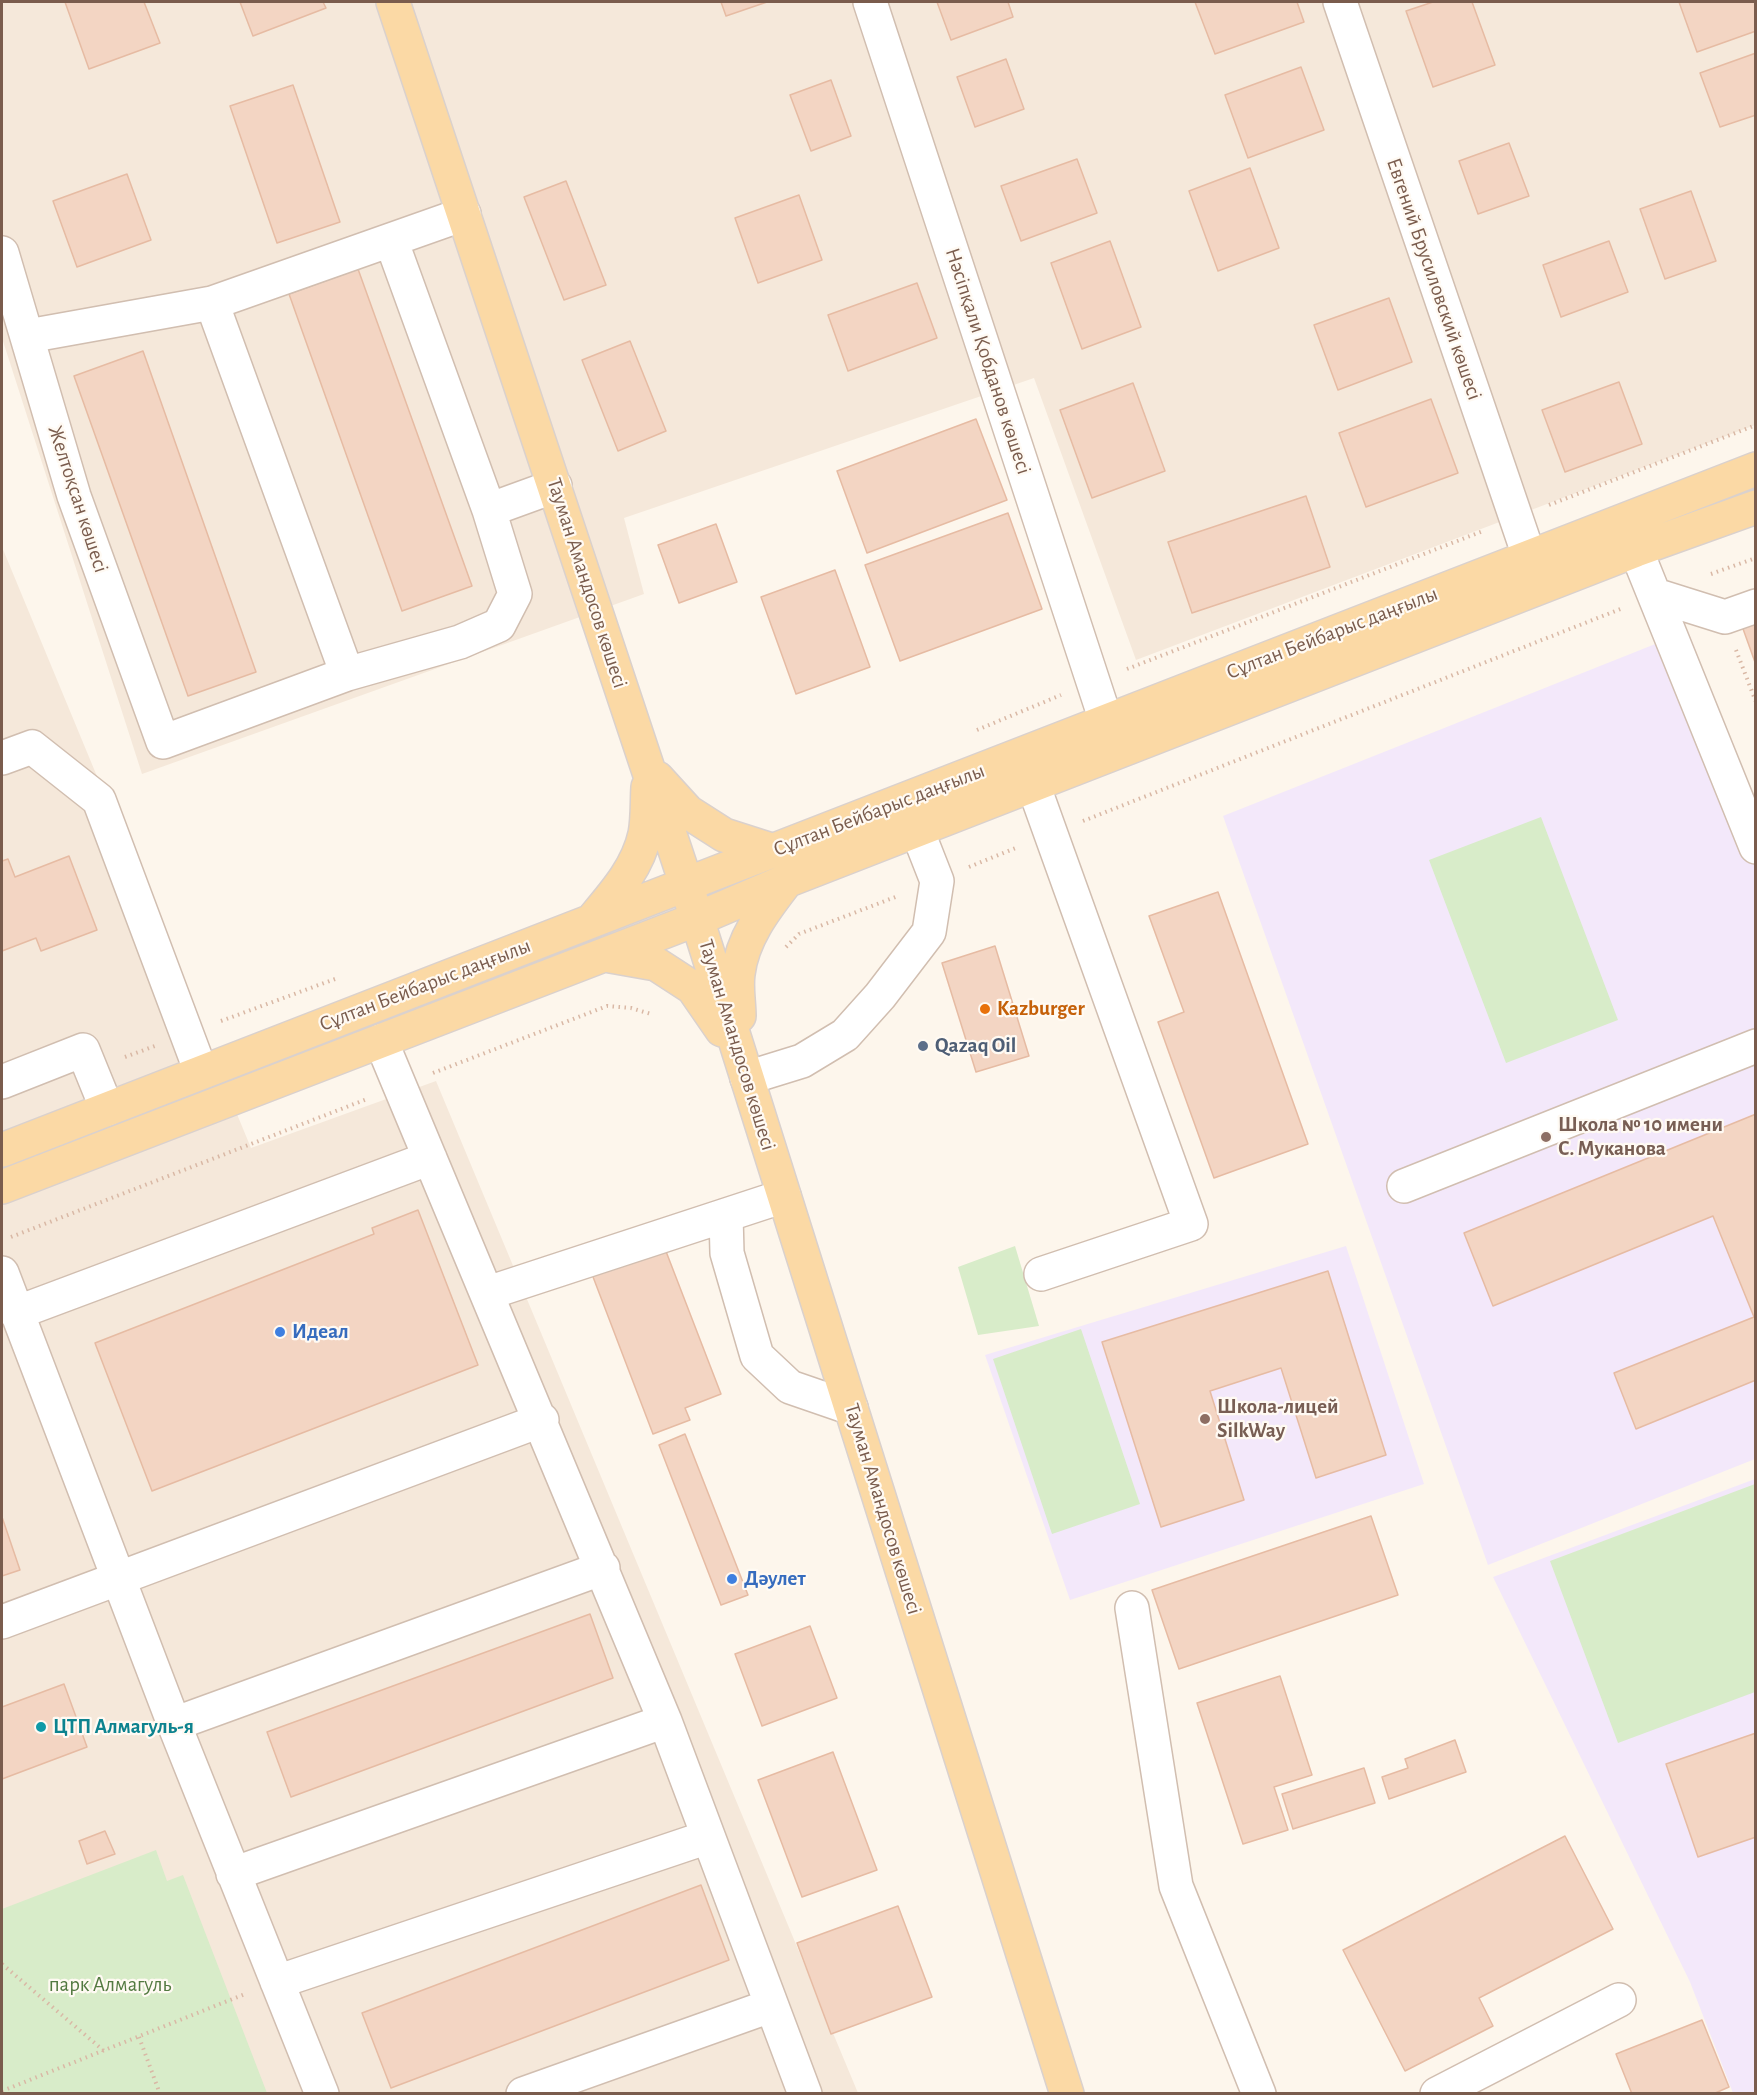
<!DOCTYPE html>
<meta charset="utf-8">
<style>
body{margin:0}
#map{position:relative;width:1757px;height:2095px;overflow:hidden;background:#fdf6ec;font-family:"Alegreya Sans",sans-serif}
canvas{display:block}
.frame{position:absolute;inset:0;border:3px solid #7a5c4d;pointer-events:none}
</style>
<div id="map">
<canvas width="1757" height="2095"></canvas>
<div class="frame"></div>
</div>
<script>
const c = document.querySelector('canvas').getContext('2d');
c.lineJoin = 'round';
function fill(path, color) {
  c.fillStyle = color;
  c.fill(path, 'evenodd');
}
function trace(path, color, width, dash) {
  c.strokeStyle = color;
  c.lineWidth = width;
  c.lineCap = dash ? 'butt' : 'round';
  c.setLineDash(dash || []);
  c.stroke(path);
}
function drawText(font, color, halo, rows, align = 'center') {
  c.font = font + ' "Alegreya Sans",sans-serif';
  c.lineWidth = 4.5;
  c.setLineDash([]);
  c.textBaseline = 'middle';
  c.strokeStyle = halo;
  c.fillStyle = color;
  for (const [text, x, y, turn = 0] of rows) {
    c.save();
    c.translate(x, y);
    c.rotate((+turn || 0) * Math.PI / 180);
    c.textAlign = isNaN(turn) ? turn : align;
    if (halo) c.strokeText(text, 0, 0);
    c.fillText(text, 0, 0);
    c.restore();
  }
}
fill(new Path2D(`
 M2,2H1755V425L1136,660L1034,378L624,518L644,594L142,774L2,338Z
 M2,547L251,1148L436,1081L858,2093H2Z`), '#f5e8da');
fill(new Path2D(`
 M1688,631L1755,802V1459L1488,1565L1223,816Z
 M1346,1246L1424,1484L1070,1600L985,1355Z
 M1755,1479V2093H1733L1690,1982L1493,1577Z`), '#f3e8fa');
fill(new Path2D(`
 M1541,817L1618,1020L1506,1063L1429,860Z
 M1015,1246L1039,1326L978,1335L958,1267Z
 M1081,1329L1140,1504L1052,1534L993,1359Z
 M1755,1484V1692L1618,1743L1550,1561Z
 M156,1850L167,1881L183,1875L267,2093H2V1909Z`), '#d8ecc9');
const building = new Path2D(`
 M65,2H144L160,43L89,69Z
 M240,2H323L326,8L253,36Z
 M721,2H767L726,16Z
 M937,2H1008L1013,17L951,40Z
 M1195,2H1297L1304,22L1215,54Z
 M1433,2H1472L1495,65L1433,87L1406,11Z
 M1679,2H1756V31L1697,52Z
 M1756,53V115L1720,127L1700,73Z
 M1006,59L1024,109L975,127L957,77Z
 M1301,67L1324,130L1248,158L1225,95Z
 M831,80L851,136L811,151L790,95Z
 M293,85L340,222L277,243L230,106Z
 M1509,143L1529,196L1478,214L1459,161Z
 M1077,159L1097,213L1021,241L1001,186Z
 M1250,168L1279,248L1218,271L1189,191Z
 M127,174L151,240L77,267L53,201Z
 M566,181L606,285L564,300L524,197Z
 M1691,191L1716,261L1665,279L1640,209Z
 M799,195L822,260L758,283L735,218Z
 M1110,241L1141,327L1082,349L1051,263Z
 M1609,241L1628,292L1561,317L1543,265Z
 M358,269L472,586L402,611L289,294Z
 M917,283L937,338L848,371L828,315Z
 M1389,298L1412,362L1338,390L1314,325Z
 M630,341L666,431L618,451L582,360Z
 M143,351L256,672L188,696L74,376Z
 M1619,382L1642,444L1565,472L1542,410Z
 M1133,383L1165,471L1092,498L1060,410Z
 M1431,399L1458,473L1366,507L1339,433Z
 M976,419L1007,500L867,553L837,471Z
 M1306,496L1330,567L1192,613L1168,542Z
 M1008,513L1042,609L900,661L865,565Z
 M716,524L737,582L679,603L658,545Z
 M835,570L870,667L796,694L761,597Z
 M1756,622V665L1742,626Z
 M69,856L97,930L41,951L36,938L2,951V861L8,859L15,877Z
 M1218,892L1308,1144L1214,1178L1158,1022L1184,1012L1149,916Z
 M995,946L1029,1056L976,1072L942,963Z
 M1756,1114V1380L1636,1429L1614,1373L1754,1317L1713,1216L1493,1306L1464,1233Z
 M418,1210L478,1365L152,1491L95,1343L374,1234L372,1228Z
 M662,1241L721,1394L685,1408L690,1420L653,1434L590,1269Z
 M1328,1271L1386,1455L1316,1478L1281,1368L1210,1391L1244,1500L1161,1527L1102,1342Z
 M685,1434L748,1595L721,1605L659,1445Z
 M1371,1516L1398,1595L1179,1669L1152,1590Z
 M2,1517L20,1570L2,1576Z
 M590,1614L613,1678L291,1797L267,1732Z
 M810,1626L837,1698L762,1726L735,1654Z
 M1280,1676L1312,1775L1274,1787L1288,1830L1243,1844L1197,1703Z
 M64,1684L87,1747L2,1779V1707Z
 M1756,1733V1837L1698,1857L1666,1764Z
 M1455,1740L1466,1772L1389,1799L1382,1777L1408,1768L1405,1759Z
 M833,1752L877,1870L802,1897L758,1780Z
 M1364,1768L1375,1803L1293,1829L1282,1794Z
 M105,1831L115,1854L87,1864L79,1841Z
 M1565,1836L1613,1929L1479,1998L1493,2026L1405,2071L1343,1950Z
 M701,1885L729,1960L391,2088L362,2013Z
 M898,1906L932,1997L831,2034L797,1943Z
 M1702,2020L1729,2087L1713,2094H1632L1616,2054Z`);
fill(building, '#f3d5c3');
trace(building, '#e6bba3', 1.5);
const minor = new Path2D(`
 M870,2L1106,721
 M1340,2L1529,556
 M2,253L74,496L163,742L347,674L460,642L499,625L515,594L489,510L391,240
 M212,303L347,674
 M28,336L212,303L464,214
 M489,510L555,486
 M1636,550L1756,847
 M1655,595L1725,617L1756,606
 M2,758L32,747L99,800L201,1072
 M1034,787L1191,1224L1041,1274
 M381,1041L665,1721L805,2094
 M747,1078L802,1061L845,1035L880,996L929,932L937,881L917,830
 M2,1082L83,1050L107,1109
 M1404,1186L1756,1046
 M726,1215L727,1253L757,1356L790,1387L851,1408
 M2,1273L174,1724L322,2094
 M488,1293L784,1196
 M16,1313L430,1158
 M1132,1608L1176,1886L1259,2094
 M2,1622L542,1420
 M174,1724L603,1568
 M233,1874L665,1721
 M277,1982L708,1837
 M523,2094L770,2006
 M1437,2094L1619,2000`);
const major = new Path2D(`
 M393,2L680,865L1067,2094
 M657,778L688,812L724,835L774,851
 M594,918C615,893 638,867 645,834C648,819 647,802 648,787
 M605,955L656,964L693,988L722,1030
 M739,1016C739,1003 736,988 738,974C742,939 764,910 785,883
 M2,1150L1756,469
 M2,1187L697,919L786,881L1636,550L1756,507`);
trace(minor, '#d1beb0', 36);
trace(major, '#dad1cd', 36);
trace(new Path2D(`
 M1549,505L1756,425
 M1711,574L1756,558
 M1736,650L1756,702
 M1127,669L1483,531
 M977,730L1061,695
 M1083,821L1623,608
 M969,867L1018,847
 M786,947L799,934L898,896
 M221,1021L335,979
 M125,1057L155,1046
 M433,1073L607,1006L631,1008L651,1014
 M11,1237L367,1099
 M2,1964L104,2051
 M139,2037L160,2094
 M2,2091L245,1994`), '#d9b8a5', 4, [1.5, 4.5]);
trace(minor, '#fff', 33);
trace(major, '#fbd9a5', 33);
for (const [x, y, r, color] of [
 [985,1009,6,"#e8710a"],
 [923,1046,6,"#5c6f8a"],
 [1546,1137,6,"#8d6e63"],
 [280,1332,6,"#3f7fe0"],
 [1205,1419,6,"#8d6e63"],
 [732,1579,6,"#3f7fe0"],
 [41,1727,6,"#0f9aa8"]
]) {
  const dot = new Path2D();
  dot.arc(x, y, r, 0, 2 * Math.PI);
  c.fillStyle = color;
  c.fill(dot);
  trace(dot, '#fffaf3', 2);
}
drawText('21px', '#7a5c4d', '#fffaf3', [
 ["Евгений Брусиловский көшесі",1434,279,71],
 ["Нәсіпқали Қобданов көшесі",988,361,72],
 ["Желтоқсан көшесі",78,499,72],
 ["Тауман Амандосов көшесі",587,583,72],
 ["Сұлтан Бейбарыс даңғылы",1332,633,-21],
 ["Сұлтан Бейбарыс даңғылы",879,810,-21],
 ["Сұлтан Бейбарыс даңғылы",425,985,-21],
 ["Тауман Амандосов көшесі",737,1045,73],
 ["Тауман Амандосов көшесі",883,1509,73]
]);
drawText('bold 21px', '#c56008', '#fffaf3', [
 ["Kazburger",997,1009]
], 'left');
drawText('bold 21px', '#4e5e75', '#fffaf3', [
 ["Qazaq Oil",935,1046]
], 'left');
drawText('bold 21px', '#785e54', '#fffaf3', [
 ["Школа № 10 имени",1558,1125],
 ["С. Муканова",1558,1149],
 ["Школа-лицей",1217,1407],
 ["SilkWay",1217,1431]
], 'left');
drawText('bold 21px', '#366cbe', '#fffaf3', [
 ["Идеал",292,1332],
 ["Дәулет",744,1579]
], 'left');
drawText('bold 21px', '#0d838f', '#fffaf3', [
 ["ЦТП Алмагуль-я",53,1727]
], 'left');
drawText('21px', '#537a41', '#fffaf3', [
 ["парк Алмагуль",110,1985]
]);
</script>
